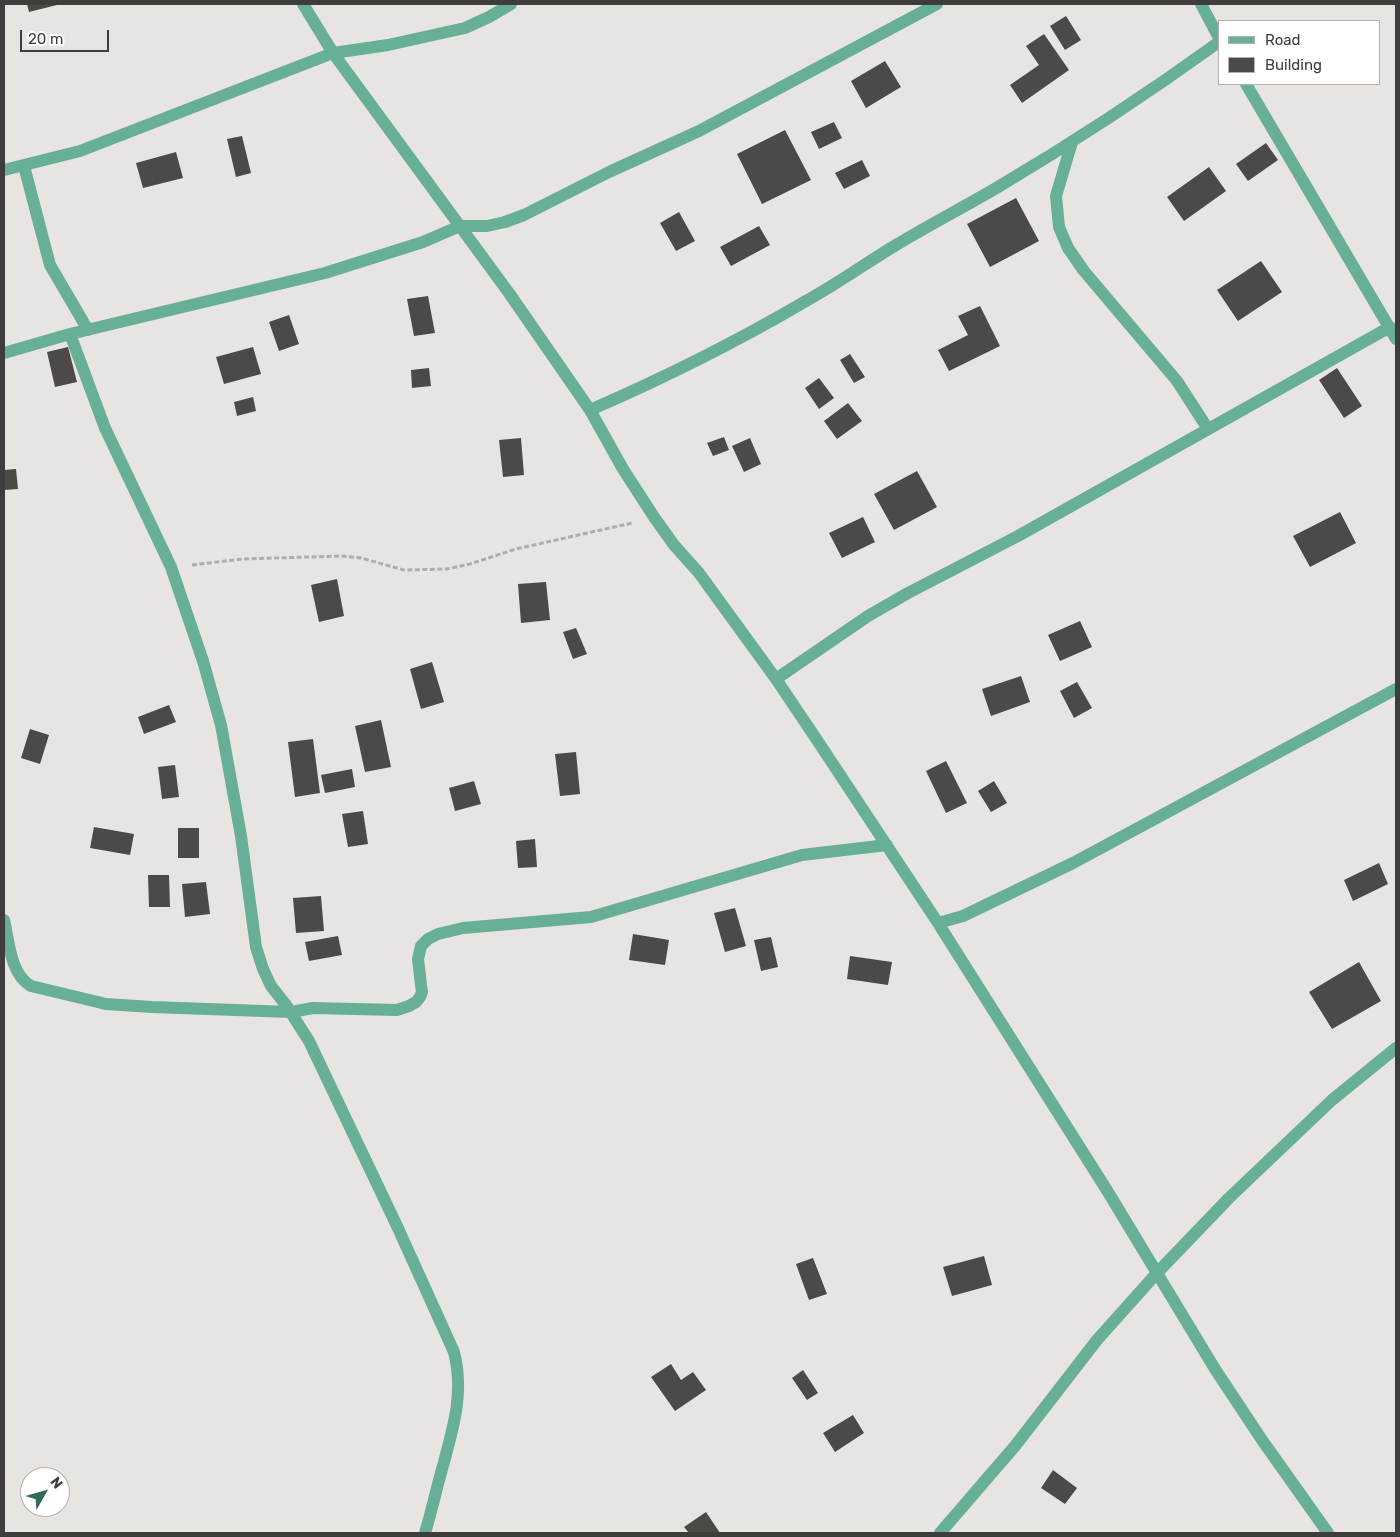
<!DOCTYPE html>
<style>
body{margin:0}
#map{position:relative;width:1400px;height:1537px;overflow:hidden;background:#e8e4e2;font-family:Rubik,sans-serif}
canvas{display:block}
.frame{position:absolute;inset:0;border:5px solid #3e3c3c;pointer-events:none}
.legend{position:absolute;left:1218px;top:20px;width:162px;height:65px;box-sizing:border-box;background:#fff;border:1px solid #b2b1b1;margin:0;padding:6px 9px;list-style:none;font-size:15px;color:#3e3c3c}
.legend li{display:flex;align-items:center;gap:10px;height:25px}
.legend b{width:25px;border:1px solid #b2b1b1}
.north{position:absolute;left:20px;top:1467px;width:50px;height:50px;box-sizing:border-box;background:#fff;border:1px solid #b2b1b1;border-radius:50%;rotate:52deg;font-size:14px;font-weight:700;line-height:20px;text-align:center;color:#3e3c3c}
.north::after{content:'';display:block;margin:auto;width:18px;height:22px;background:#2e6c58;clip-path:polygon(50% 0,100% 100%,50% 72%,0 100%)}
.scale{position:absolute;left:20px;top:30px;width:89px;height:22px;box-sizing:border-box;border:2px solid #3e3c3c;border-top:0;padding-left:6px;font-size:15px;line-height:18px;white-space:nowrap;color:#3e3c3c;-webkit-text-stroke:4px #fff;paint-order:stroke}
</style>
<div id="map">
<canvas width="1400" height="1537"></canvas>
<div class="frame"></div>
<ul class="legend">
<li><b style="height:6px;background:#67af96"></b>Road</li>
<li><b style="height:14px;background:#4c4947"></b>Building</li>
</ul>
<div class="north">N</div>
<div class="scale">20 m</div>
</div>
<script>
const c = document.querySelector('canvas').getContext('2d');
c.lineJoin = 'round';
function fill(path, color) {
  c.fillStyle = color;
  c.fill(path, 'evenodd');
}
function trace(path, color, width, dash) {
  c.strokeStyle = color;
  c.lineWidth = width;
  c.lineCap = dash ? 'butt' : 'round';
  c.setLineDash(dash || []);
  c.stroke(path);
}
fill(new Path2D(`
 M27,4H61L29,12Z
 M1066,16L1081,40L1065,50L1050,26Z
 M1044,34L1069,70L1022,103L1010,85L1039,65L1026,46Z
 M885,61L901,87L866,108L851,81Z
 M834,122L842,138L819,149L811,132Z
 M785,130L811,180L762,204L737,154Z
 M242,136L251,173L236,177L227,139Z
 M1266,143L1278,160L1248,181L1236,164Z
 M176,152L183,178L143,188L136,163Z
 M862,160L870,176L844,189L835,173Z
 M1209,167L1226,191L1184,221L1167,197Z
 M1016,198L1039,241L990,267L967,224Z
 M679,212L695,241L676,251L660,223Z
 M759,226L770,245L731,266L720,247Z
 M1261,261L1282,292L1238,321L1217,290Z
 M428,296L435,333L414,336L407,299Z
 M980,306L1000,346L949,371L938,350L968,335L958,316Z
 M289,315L299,344L279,351L269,322Z
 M68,347L77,382L55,387L47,352Z
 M253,347L261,374L224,384L216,357Z
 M850,354L865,377L854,383L840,360Z
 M429,368L431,386L412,388L411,370Z
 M1337,368L1362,406L1344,418L1319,380Z
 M819,378L834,398L819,409L805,388Z
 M253,397L256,411L237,416L234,402Z
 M848,403L862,421L837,439L824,421Z
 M724,437L729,450L713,456L707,443Z
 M521,438L524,475L503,477L499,440Z
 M750,438L761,464L744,472L732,446Z
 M16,469L18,489L4,490V470Z
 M917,471L937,507L894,530L874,494Z
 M1340,512L1356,543L1310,567L1293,536Z
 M863,517L875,542L842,558L829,533Z
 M337,579L344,616L319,622L311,585Z
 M546,582L550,620L521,623L518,584Z
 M1080,621L1092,647L1060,661L1048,635Z
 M576,628L587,654L573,659L563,632Z
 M432,662L444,702L421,709L410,669Z
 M1021,676L1030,702L991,716L982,689Z
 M1077,682L1092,708L1074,718L1060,691Z
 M169,705L176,722L144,734L138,717Z
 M381,720L391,767L365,772L355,726Z
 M30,729L49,735L40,764L21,758Z
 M313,739L320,793L295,797L288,742Z
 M576,752L580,794L560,796L555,754Z
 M946,761L967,803L946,813L926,771Z
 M175,765L179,797L162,799L158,767Z
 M352,769L355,787L325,793L321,775Z
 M474,781L481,804L455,811L449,788Z
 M994,781L1007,803L991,812L978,791Z
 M363,811L368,844L348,847L342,814Z
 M94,827L134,834L130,855L90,848Z
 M178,828H199V858H178Z
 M535,839L537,867L518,868L516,841Z
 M1379,863L1388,884L1353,901L1344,880Z
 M148,875H169L170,907H149Z
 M206,882L210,914L185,917L182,884Z
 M321,896L324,931L296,933L293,898Z
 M735,908L746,946L725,952L714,913Z
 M633,934L669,940L665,965L629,960Z
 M338,936L342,955L309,961L305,942Z
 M771,937L778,967L761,971L754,940Z
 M850,956L892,962L888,985L847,979Z
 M1359,962L1381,1001L1332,1029L1309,992Z
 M984,1256L992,1285L952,1296L943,1267Z
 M813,1258L827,1294L809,1300L796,1264Z
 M671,1364L681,1380L693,1372L706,1390L675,1411L651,1377Z
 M803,1370L818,1393L807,1400L792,1378Z
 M853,1415L864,1433L835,1452L823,1433Z
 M1053,1470L1077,1488L1065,1504L1041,1488Z
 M706,1512L720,1533H689L684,1527Z`), '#4c4947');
trace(new Path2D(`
 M192,565L242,559L341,556L361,558L404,570L447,569L470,564L516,549L632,523`), '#b0adac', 3, [5, 2.5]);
trace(new Path2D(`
 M303,4L333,53L509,293L590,410L623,469L654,517L674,545L699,573L776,679L819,743L938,923L1108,1192L1215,1369L1262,1440L1328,1533
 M1201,4L1219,38
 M1246,84L1396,339
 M1072,142L1056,196L1059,227L1068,248L1084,271L1177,381L1208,429
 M24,166L50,265L88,330
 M4,170L80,151L333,53L388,45L465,28L489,17L511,4
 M70,334L105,428L171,567L203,661L221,725L241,836L256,947L263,969L271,986L286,1005L309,1041L397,1226L454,1352C464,1391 454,1425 444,1462C437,1486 432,1510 425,1533
 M4,353L70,334L325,273L423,242L460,226H487L505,222L524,215L609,172L699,131L937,4
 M590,410C664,378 736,342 806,301C837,284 866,263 896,245C929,225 964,207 998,187C1074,142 1147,94 1219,42
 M776,679L868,616L908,593L1018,536L1390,327
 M4,920C9,941 10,974 31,986L106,1004L152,1007L291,1012L313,1008L397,1010L409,1006L416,1002L420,997L422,992L421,985L418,959L421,946L428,939L438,934L463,928L591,917L802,855L887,845
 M938,923L963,916L1073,863L1396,689
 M940,1533L1015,1446L1097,1340L1156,1274L1229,1198L1332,1100L1396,1048`), '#67af96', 12);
</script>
